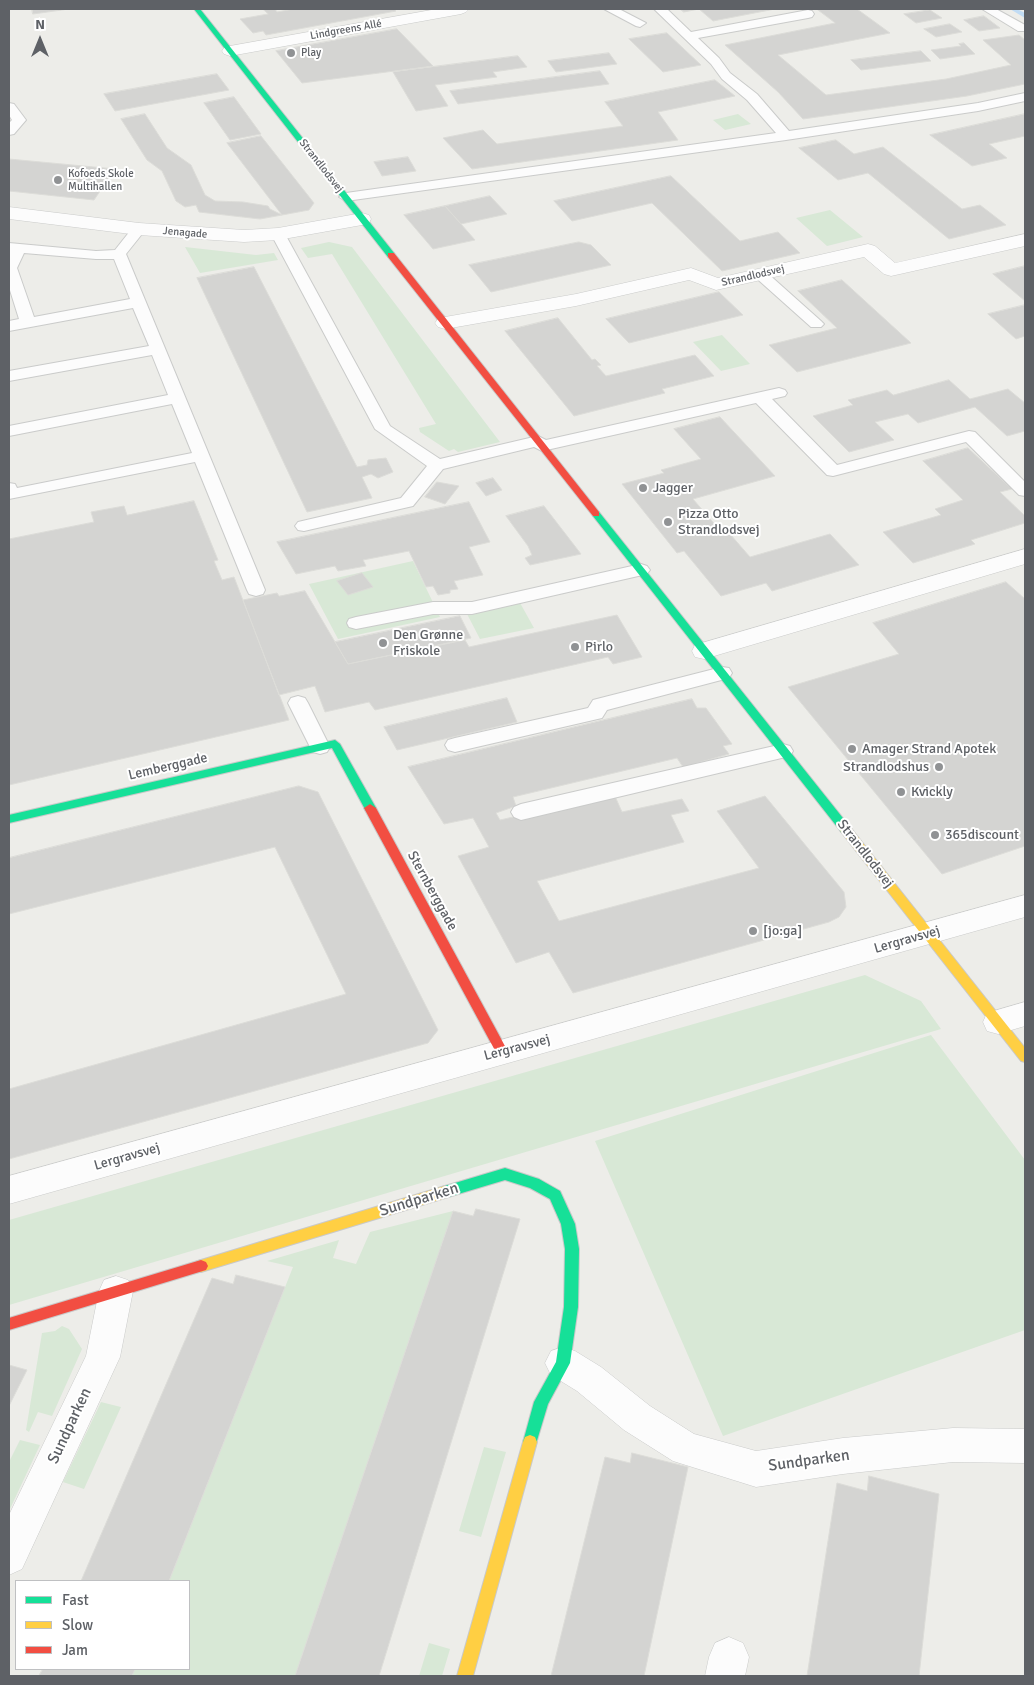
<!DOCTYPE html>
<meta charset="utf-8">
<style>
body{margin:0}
#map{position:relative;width:1034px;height:1685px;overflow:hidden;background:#edede9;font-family:Signika,sans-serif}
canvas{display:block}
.frame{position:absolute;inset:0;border:10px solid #5e6166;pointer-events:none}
.legend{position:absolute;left:15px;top:1580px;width:175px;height:90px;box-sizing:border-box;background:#fff;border:1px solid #bfc0c2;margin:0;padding:6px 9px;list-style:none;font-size:15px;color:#5e6166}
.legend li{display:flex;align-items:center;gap:10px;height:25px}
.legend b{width:25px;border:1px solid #bfc0c2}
.north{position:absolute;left:15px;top:15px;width:50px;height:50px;-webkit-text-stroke:4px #fff;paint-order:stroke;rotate:0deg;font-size:14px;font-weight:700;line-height:20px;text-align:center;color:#5e6166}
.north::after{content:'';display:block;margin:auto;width:18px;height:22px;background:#5e6166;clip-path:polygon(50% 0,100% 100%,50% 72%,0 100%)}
</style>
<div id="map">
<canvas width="1034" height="1685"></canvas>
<div class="frame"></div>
<ul class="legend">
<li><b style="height:6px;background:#16e098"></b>Fast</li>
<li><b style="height:6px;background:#ffcf43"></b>Slow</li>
<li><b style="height:6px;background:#f24e42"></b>Jam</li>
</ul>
<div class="north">N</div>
</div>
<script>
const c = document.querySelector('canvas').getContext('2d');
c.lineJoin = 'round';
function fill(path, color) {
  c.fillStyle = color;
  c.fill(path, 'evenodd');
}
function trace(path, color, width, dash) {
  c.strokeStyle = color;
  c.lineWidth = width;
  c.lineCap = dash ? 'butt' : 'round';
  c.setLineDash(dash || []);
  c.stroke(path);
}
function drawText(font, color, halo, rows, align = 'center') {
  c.font = font + ' Signika,sans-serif';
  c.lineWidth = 4;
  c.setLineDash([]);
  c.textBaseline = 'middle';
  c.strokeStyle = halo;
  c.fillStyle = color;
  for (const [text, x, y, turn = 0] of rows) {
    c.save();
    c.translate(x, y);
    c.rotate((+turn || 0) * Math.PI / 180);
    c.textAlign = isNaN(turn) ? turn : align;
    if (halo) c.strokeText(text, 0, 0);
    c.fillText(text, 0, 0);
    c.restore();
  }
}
fill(new Path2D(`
 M738,114L751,124L725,130L713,120Z
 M830,210L863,237L827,246L796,218Z
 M329,242L352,247L500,442L458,452L454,449L449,451L420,432L419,428L436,424L332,254L308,258L301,248Z
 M185,247L256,255L274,253L278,260L200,273Z
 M722,335L750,364L721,371L693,342Z
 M413,561L440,617L338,639L309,584Z
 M519,601L534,628L480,639L466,612Z
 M865,975L921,1001L941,1029L9,1305V1220Z
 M931,1035L1025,1160V1330L723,1436L595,1141Z
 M453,1211L295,1676H132L135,1669H189V1581H169L293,1267L267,1261L339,1240L333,1258L356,1264L370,1232Z
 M62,1326L69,1329L82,1349L52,1416L38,1412L29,1432L26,1430L42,1333L55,1331Z
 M101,1402L121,1407L84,1489L63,1482Z
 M20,1440L40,1445L9,1511V1462Z
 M484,1447L506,1452L481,1537L459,1531Z
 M429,1643L450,1649L442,1676H419Z`), '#d8e8d6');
fill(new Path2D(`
 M1010,9H1017L1025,13V18Z`), '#c1dcf4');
const building = new Path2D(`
 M32,9H69L33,14Z
 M263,9H275L277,12L294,9H394L396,11L266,35L263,31L253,33L240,19L268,14Z
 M680,9H775L713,21L699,9L684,12Z
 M817,9H857L890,33L778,55L826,95L946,79L1011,65L983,40L1019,35L1025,40V84L967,96L803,119L778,92L725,45L835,23Z
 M930,10L942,18L916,23L904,14Z
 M984,16L1000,28L979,31L964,20Z
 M950,24L962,32L936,37L924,29Z
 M397,29L433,66L302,83L276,51Z
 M667,33L701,65L663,72L629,39Z
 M964,43L975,54L940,59L931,50L961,46L959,44Z
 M921,51L931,61L861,70L851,60Z
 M609,53L617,64L556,72L548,61Z
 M518,56L527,67L493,72L497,77L435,85L448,106L416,111L393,72Z
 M600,71L609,84L458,104L450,91Z
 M217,74L229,90L115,111L104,94Z
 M715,80L735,96L658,112L678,140L472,169L443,138L483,130L497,144L623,126L605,102Z
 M234,97L261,134L230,140L204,103Z
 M145,114L167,148L191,165L205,195L215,201L243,202L268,206L270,209L282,215L260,219L199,212L196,205L185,207L176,201L162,171L147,160L121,119Z
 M1025,114V136L989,144L1007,158L972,166L930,135Z
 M261,136L314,203L309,210L282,215L227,143Z
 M836,140L854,154L883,147L962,209L980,205L1006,225L949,239L868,173L838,180L799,148Z
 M408,157L416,171L382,176L374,162Z
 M9,159L115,169L94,200L9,191Z
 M671,176L740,241L778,232L800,253L722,271L652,203L572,221L554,201Z
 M490,196L507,214L461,224L445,206Z
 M445,206L461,224L475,240L433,249L404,215Z
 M579,242L591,245L611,265L491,292L469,265Z
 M1025,266V301L993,274Z
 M254,267L357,467L367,465L368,460L386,458L393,472L378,478L371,474L362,477L372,498L307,512L197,278Z
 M842,280L911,343L797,372L769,345L837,328L798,291Z
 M719,292L743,315L629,343L606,319Z
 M1025,305V336L1016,339L988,314Z
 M558,318L592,360L595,359L601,365L597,366L606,376L695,355L714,376L662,389L665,393L574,416L505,331Z
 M949,380L970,399L1008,389L1025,403V431L1007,436L975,407L918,423L908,414L875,422L894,440L849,452L813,416L853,405L848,400L887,390L893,395Z
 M720,417L775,476L693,499L724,535L730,534L750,557L830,534L859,565L772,591L766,583L721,596L684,551L677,553L622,484L664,473L661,470L701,459L674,429Z
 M968,448L1012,489L1000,492L1025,516V523L971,540L975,544L913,563L883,532L941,515L935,509L963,500L923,461Z
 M493,478L502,490L486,496L476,483Z
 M437,482L459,486L445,504L425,497Z
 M194,501L218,560L214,561L222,580L234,577L289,720L9,785V539L94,522L91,512L124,506L127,515Z
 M469,502L490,542L469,547L483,575L454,581L458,589L450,590V593L438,595L433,586L426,587L409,551L363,560L366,566L338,571L335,566L296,574L277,542Z
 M544,506L581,554L530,565L525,558L532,555L528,546L506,516Z
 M362,573L373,587L348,595L337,581Z
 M1006,582L1025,599V846L942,874L788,687L899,654L873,623Z
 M305,591L348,664L465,640L469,647L617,615L642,657L613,664L608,657L375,710L369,702L325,712L315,686L279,695L243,600L277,593L279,596Z
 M460,616L471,638L348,664L335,642Z
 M507,698L517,722L397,750L384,727Z
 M692,699L697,708H706L732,744L723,746L729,754L683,767L677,758L513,797L516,806L496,813L500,820L614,794L622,812L682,799L689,811L671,815L684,842L537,881L559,921L759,868L717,811L765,796L844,892L846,907L839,917L829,922L573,993L549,952L516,963L458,856L489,847L473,818L444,824L408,767Z
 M299,786L318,792L438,1030L428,1043L9,1159V1089L346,994L275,847L9,914V858Z
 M476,1209L520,1219L379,1676H295L453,1211L473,1216Z
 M236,1275L285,1287L169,1581H81L212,1278L233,1284Z
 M9,1365L27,1370L9,1406Z
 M632,1453L688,1467L644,1676H551L605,1457L630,1463Z
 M869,1476L939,1494L919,1676H807L837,1483L867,1491Z
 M43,1669H135L132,1676H39Z`);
fill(building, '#d4d4d2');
trace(building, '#dcdcd8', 1);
const lane = new Path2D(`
 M604,9H619L646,23L640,27L636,26Z
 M654,9H667L691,32L808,10L812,11L814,14L812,17L808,18L698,38L719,58L730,73L757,94L789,131L978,103L1025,93V101L978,111L786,140L346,201L339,197L346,193L776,133L747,100L722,79L711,64Z
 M982,9H996L1025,25V31H1018Z
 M9,103L14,104L26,120L14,134L9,135V123L12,120L9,115Z
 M139,225L144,226L146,229L126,254L265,590L263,594L256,596L249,594L247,590L195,462L9,499V483L15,484L17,488L192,453L172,404L9,436V426L168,395L152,355L9,381V371L149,346L133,308L9,331V321L19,319L9,287V243L96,251L115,250L134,226ZM24,253L96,259H114L130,299L34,317L17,268Z
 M278,230L283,231L285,234L390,426L440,459L538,436L546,440L779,388L785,390L787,393L785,396L772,399L837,465L969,431L975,432L1025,482V496L1019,495L966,442L833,476L827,475L756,403L542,451L534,447L443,469L413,506L304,531L298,530L295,526L298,522L401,498L427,466L375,429L271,234L273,231Z
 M760,270L765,271L821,321L824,324L821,327H811L755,277L753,274L755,271Z
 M641,564L647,566L650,570L647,574L472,614H433L356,629L349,627L347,623L349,619L356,617L433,602H472Z
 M722,667L729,668L732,673L729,678L607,710L602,718L455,752L448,750L445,745L448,740L455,738L588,708L593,700Z
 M298,696L305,698L308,703L330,747L327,752L320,754L313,752L310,747L288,703L291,698Z
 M783,744L790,746L793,751L790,756L521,820L514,817L511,812L514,807L521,804Z`);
const street = new Path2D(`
 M437,9H469L466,12L461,14L230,56L224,54L222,51L224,48L230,46Z
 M9,207L139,223L244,230L278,228L362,213L369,215L371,219L369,223L362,225L278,240L244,242L139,235L9,219Z
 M1025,234V246L891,276L884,274L864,257L716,290L689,280L576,306L445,329L438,327L435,323L438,319L445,317L576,294L691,268L718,278L868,244L875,246L895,263Z
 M1025,549V564L704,659L695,657L692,651L695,645Z
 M1025,895V917L9,1204V1176Z
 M1025,1002V1026L998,1034L987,1031L983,1022L987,1013Z
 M116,1276L128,1280L133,1291L120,1357L22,1569L9,1575V1515L86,1356L99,1291L104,1280Z
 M563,1347L575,1351L601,1367L650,1406L694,1434L756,1451L843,1438L953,1428L1025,1429V1463L953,1462L843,1474L756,1487L673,1461L624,1430L577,1391L551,1375L545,1363L551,1351Z
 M729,1637L743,1643L749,1657L745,1676H705L709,1657L715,1643Z`);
const fast = new Path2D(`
 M194,9H200L394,253V257H388Z
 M596,511L599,512L850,827L852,830L850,833H842L593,516V512Z
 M335,740L340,744L376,808L374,811H366L332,748L9,823V815Z
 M505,1168L539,1179L560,1191L575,1224L579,1249L578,1307L570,1363L548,1404L535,1447L530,1449L525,1447L523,1442L534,1402L556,1362L564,1307L565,1249L561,1224L550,1199L530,1188L505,1180L445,1198L440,1196L438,1192L440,1188L445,1186Z`);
const slow = new Path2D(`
 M846,826L850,827L1025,1048V1062L1021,1061L842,833L840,830L842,827Z
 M445,1186L450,1188L452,1192L450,1196L445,1198L201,1272L196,1270L194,1266L196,1262L201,1260Z
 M530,1435L535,1437L537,1442L473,1676H457L523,1442L525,1437Z`);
const jam = new Path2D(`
 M388,253H394L599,512V516H593L388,257Z
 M370,804L376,808L506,1048L508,1052L506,1056L502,1057L498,1056L364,808Z
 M201,1260L206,1262L208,1266L206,1270L9,1330V1318Z`);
trace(lane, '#cacbca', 2);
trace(street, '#cacbca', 1);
trace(fast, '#c9c9c9', 2);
trace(slow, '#c9c9c9', 2);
trace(jam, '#c9c9c9', 2);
fill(lane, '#fcfcfc');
fill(street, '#fcfcfc');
fill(fast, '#16e098');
fill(slow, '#ffcf43');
fill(jam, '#f24e42');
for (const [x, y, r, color] of [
 [291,53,5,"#909294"],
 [58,180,5,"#909294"],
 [643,488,5,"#909294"],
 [668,522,5,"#909294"],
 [383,643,5,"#909294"],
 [575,647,5,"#909294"],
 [852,749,5,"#909294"],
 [939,767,5,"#909294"],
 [901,792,5,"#909294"],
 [935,835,5,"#909294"],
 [753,931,5,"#909294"]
]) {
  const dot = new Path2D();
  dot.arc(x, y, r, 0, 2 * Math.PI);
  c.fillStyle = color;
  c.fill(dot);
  trace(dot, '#fff', 2);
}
drawText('11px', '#5e6166', '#fff', [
 ["Lindgreens Allé",346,30,-10],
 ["Strandlodsvej",321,166,52],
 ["Jenagade",185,233,5],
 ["Strandlodsvej",753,276,-13]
]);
drawText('11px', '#5e6166', '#fff', [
 ["Play",301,53],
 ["Kofoeds Skole",68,174],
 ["Multihallen",68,187]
], 'left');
drawText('14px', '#5e6166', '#fff', [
 ["Jagger",653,488],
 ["Pizza Otto",678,514],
 ["Strandlodsvej",678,530],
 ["Den Grønne",393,635],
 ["Friskole",393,651],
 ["Pirlo",585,647],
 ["Amager Strand Apotek",862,749],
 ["Strandlodshus",929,767,"right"],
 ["Kvickly",911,792],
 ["365discount",945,835],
 ["[jo:ga]",763,931]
], 'left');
drawText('14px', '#5e6166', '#fff', [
 ["Lemberggade",168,767,-13],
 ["Strandlodsvej",865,854,52],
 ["Sternberggade",432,891,61],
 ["Lergravsvej",907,940,-16],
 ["Lergravsvej",517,1048,-15],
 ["Lergravsvej",127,1157,-16]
]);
drawText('16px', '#5e6166', '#fff', [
 ["Sundparken",419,1200,-17],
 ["Sundparken",70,1426,-65],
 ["Sundparken",809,1461,-8]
]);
</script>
